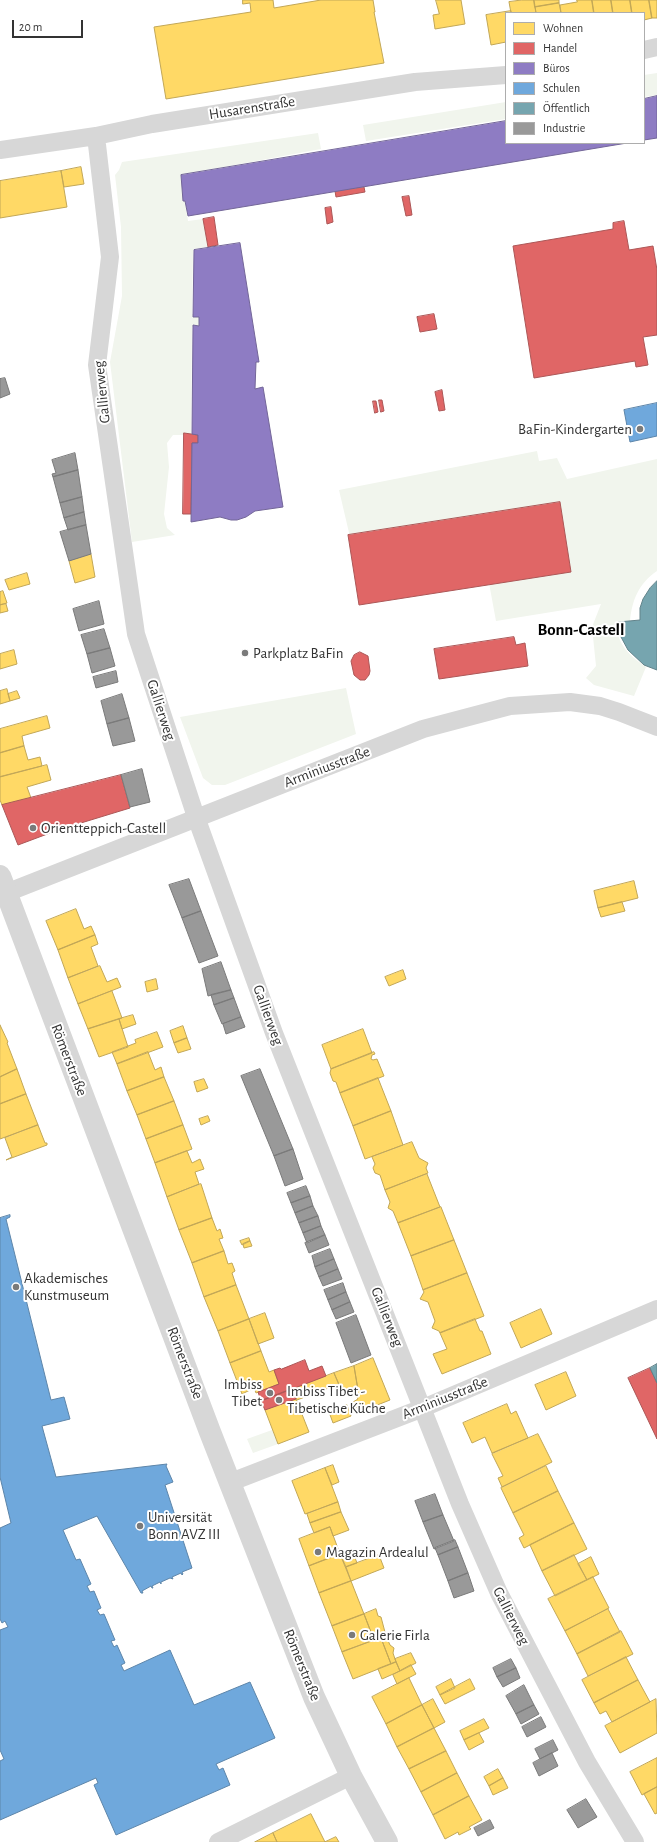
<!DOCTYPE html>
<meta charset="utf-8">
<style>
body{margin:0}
#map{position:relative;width:657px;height:1842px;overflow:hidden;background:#fff;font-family:"Alegreya Sans",sans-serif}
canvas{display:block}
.legend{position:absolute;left:505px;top:12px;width:140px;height:132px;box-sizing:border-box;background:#fff;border:1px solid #adadad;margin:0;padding:5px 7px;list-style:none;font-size:12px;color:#333}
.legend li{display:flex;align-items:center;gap:8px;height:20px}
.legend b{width:20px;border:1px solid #adadad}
.scale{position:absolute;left:12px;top:20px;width:71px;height:18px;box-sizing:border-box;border:2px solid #333;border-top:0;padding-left:5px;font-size:12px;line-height:14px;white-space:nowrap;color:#333;-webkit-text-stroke:3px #fff;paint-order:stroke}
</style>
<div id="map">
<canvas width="657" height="1842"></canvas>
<ul class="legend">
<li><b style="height:11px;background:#ffd966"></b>Wohnen</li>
<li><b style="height:11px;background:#e06666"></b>Handel</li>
<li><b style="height:11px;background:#8e7cc3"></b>Büros</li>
<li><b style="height:11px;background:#6fa8dc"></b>Schulen</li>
<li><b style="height:11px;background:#76a5af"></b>Öffentlich</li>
<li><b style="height:11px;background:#999"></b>Industrie</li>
</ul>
<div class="scale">20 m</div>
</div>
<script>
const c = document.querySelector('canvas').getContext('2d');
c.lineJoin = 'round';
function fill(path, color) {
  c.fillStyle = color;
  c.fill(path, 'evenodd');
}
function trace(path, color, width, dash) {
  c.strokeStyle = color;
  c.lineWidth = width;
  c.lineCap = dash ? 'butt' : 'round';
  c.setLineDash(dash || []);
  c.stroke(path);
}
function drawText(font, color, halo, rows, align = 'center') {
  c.font = font + ' "Alegreya Sans",sans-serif';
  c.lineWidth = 4;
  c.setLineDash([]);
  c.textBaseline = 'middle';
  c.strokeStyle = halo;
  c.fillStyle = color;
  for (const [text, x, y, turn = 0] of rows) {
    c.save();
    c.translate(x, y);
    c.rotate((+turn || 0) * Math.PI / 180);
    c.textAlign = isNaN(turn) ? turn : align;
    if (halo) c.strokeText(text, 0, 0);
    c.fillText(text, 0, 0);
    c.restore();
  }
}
fill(new Path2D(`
 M657,73V95L644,97V75Z
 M506,102V119L366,141L363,125Z
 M318,133L321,149L181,175L188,221L203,219L208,247L193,249L192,314H202V327H192L191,435H173L167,443L169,467L164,514L167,528L175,535L132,542L110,362L122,296L121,227L115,175L119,170L122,162Z
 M537,451L539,461L557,458L567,479L657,459V571C639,583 632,600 630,621L617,623C616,644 630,656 646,667L634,696L594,685L586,678L596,666L592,627L601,604L496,621L489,583L350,537L339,490Z
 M346,688L356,734L225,785H212L203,778L180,717Z
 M272,1430L278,1444L253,1453L247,1439Z`), '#f1f5ed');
const homes = new Path2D(`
 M243,0H273L274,8L321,0H373L375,12H374L384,63L166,99L154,27L251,12L250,3L243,4Z
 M436,0H461L465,24L435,29L433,15L439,14Z
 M522,0H534L536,13H511L509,2Z
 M534,0H559V3L535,7Z
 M577,0H592L594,13H561L560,5L577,2Z
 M592,0H611L613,13H594Z
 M611,0H630L632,13H613Z
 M630,0H649L652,18L644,20V13H632Z
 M649,0H657V18H652Z
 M559,3L561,13H536L535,7Z
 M511,11V13H506V42L491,45L486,15Z
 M81,167L84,184L64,187L61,171Z
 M61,171L67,207L0,218V181Z
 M91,554L95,577L75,583L69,561Z
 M27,573L30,584L9,590L5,580Z
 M3,591L7,603L0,605V592Z
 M6,604L8,611L0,613V605Z
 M14,650L17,664L0,669V654Z
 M7,689L10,701L0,704V691Z
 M17,691L20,698L10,701L8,694Z
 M47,716L50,728L22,736L24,746L0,753V729Z
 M24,746L28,760L40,757L42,766L0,777V753Z
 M47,765L51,780L27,787L31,798L2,805L0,800V777Z
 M634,881L638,898L598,908L594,891Z
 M622,902L625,911L601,917L598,908Z
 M76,909L84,929L91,926L95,935L58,950L46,921Z
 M95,935L98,944L91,947L98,966L68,978L58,950Z
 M100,966L107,982L117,978L121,987L78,1004L68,978Z
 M403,970L406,979L389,986L385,977Z
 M156,979L158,989L147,992L145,982Z
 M112,991L122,1018L88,1029L78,1004Z
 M133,1015L136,1024L122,1029L119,1019Z
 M119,1019L128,1047L99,1057L88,1029Z
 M0,1025L8,1042L7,1043L17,1069L0,1077Z
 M183,1026L187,1038L174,1043L170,1031Z
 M363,1029L372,1053L331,1069L322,1045Z
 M157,1032L163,1047L117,1064L112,1052L136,1043L135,1040Z
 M187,1038L191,1049L178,1053L174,1043Z
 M148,1052L155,1070L161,1067L164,1077L127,1091L117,1064Z
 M374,1052L375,1054L372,1055L371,1059L373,1060L377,1059L384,1076L340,1093L336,1082L333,1081L330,1073L331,1069Z
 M17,1069L26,1094L0,1104V1077Z
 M164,1077L174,1101L137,1115L127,1091Z
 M378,1078L391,1111L353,1126L340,1093Z
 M204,1079L208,1088L197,1092L194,1082Z
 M26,1094L38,1125L0,1139V1104Z
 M174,1101L183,1125L146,1139L137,1115Z
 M391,1111L403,1145L365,1159L353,1126Z
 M208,1116L210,1121L201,1125L199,1119Z
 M38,1125L45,1143H47V1145L6,1160L12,1157L5,1138Z
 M183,1125L192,1149L155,1163L146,1139Z
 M412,1142L419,1158L428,1163L426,1168L428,1173L385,1190L380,1175L375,1173L373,1168L375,1164L372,1157Z
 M187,1151L192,1163L200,1159L204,1169L195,1172L199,1184L167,1197L155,1163Z
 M427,1174L440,1207L398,1223L393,1211L388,1208L390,1202L385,1190Z
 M201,1184L212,1218L179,1230L167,1197Z
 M441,1207L454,1240L411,1256L398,1223Z
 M212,1218L217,1231L220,1229L223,1238L219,1239L224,1251L192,1263L179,1230Z
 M249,1238L250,1241L242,1245L240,1241Z
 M454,1240L467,1273L423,1290L411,1256Z
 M250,1241L252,1246L244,1248L243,1244Z
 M224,1251L228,1264L232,1263L235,1271L232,1273L236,1285L204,1297L192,1263Z
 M467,1273L484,1316L440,1333L439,1331L432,1328L435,1321L428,1302L420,1299L424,1292L423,1290Z
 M236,1285L249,1319L218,1331L204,1297Z
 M541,1309L552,1334L521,1348L510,1323Z
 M265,1313L274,1338L258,1344L249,1319Z
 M249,1319L261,1351L230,1363L218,1331Z
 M475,1319L480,1331H482L491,1354L442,1374L433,1354L447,1349L440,1333Z
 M261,1351L269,1372L274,1370L279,1384L256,1393L254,1388L242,1394L230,1363Z
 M373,1358L390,1400L362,1411L360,1406L355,1408L353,1402L358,1399L356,1395L351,1397L350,1393L358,1390L354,1366Z
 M354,1366L358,1390L343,1395L334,1373Z
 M566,1372L576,1396L546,1410L535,1385Z
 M334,1373L339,1384L297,1400L292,1389Z
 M296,1399L309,1432L278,1444L265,1410Z
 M507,1404L511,1414L516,1411L528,1438L492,1453L485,1437L472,1443L463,1423Z
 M347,1405L351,1416L333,1423L329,1412Z
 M538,1434L552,1462L502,1487L498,1478L503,1476L492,1454Z
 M333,1465L339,1482L332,1485L325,1468Z
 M546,1466L558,1491L513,1513L501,1488Z
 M325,1468L338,1502L305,1514L292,1481Z
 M558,1491L574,1523L524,1548L519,1538L524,1535L513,1513Z
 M338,1502L341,1512L310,1523L307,1514Z
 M341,1512L349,1530L333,1536L330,1527L314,1533L310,1523Z
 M574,1523L587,1549L542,1571L530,1545Z
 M330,1527L340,1554L309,1566L299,1539Z
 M352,1550L357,1563L346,1567L340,1554Z
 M340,1554L351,1581L319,1593L309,1566Z
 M379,1555L384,1568L351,1581L346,1567Z
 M574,1555L587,1580L555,1596L542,1571Z
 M591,1557L599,1574L587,1580L578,1564Z
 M593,1577L609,1608L565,1631L548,1599Z
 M351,1581L364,1614L332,1626L319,1593Z
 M376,1609L378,1616L381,1617L386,1636L374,1640L364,1614Z
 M608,1609L620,1632L577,1654L565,1631Z
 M364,1614L374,1640L342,1652L332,1626Z
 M621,1631L633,1654L588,1676L577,1654Z
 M386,1636L390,1645L394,1648L393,1653L396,1662L391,1664L381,1638Z
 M381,1638L391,1664L353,1679L342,1652Z
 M411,1653L416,1663L400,1671L395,1659Z
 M626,1657L638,1680L594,1703L582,1680Z
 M396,1662L400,1671L382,1679L378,1669Z
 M411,1665L416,1674L397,1684L393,1675Z
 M409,1678L422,1705L386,1724L372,1697Z
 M451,1679L455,1688L440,1695L436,1687Z
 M470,1679L475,1689L445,1704L440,1695Z
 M638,1680L650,1702L612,1722L606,1711L600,1714L594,1703Z
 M433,1699L445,1722L434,1728L422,1705Z
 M656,1699L657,1733L620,1753L605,1726Z
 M422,1705L434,1728L397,1747L386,1724Z
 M484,1719L489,1728L464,1740L460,1731Z
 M434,1728L446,1751L409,1769L397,1747Z
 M479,1733L484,1742L469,1750L464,1740Z
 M446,1751L457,1773L421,1792L409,1769Z
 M657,1758V1787L642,1795L630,1772Z
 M498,1769L503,1778L489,1786L484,1777Z
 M457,1773L469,1796L433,1815L421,1792Z
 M503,1778L508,1788L493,1795L489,1786Z
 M657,1787V1813L655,1814L644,1794Z
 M469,1796L482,1820L469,1827L471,1829L459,1835L458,1832L445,1839L433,1815Z
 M311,1814L325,1842H277L273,1833Z
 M273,1833L277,1842H255Z
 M336,1837L339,1842H325Z`);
fill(homes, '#ffd966');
trace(homes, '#c2a757', 1);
const shops = new Path2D(`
 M364,187L365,192L336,197L335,191Z
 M409,196L412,215L406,216L402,197Z
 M331,207L333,222L327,224L325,208Z
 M214,217L218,245L208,247L203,219Z
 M624,221L629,250L653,246L657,270V335L643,337L648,365L636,367L635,361L534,378L513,246L613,229V223Z
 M434,314L437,329L420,332L417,317Z
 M442,390L445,410L439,411L435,392Z
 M379,400H382L384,411L381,412Z
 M373,401H376L378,412L375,413Z
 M184,433L198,435V443H192L191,514H183Z
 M560,502L571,572L359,605L348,535Z
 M514,637L516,645L525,643L528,666L439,679L434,649Z
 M360,652L368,656L370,671L369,675L365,680H360L354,675L351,661L354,655Z
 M121,775L130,808L58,830L18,845L2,805Z
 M305,1360L309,1371L322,1366L326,1376L261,1401L258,1392L279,1384L274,1370L280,1368L281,1369Z
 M650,1368L657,1383V1439L628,1378Z
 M292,1389L296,1399L265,1410L261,1401Z`);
fill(shops, '#e06666');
trace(shops, '#ac5757', 1);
const offices = new Path2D(`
 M657,96V138L644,140V99Z
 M506,121V143H627L188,216L185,201H183L181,175Z
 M240,243L259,362H256L255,389L263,387L283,507L255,511L246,517L237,520H231L220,517L191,522L192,443H198V435L192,434L193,325L199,326V317H193L194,250Z`);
fill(offices, '#8e7cc3');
trace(offices, '#736698', 1);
const schools = new Path2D(`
 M657,403V436L630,442L624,410Z
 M10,1215V1217L6,1219L51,1400L64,1397L70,1419L42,1426L56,1477L167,1464L166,1466L173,1482L165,1485L192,1568L182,1572L183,1574L182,1575L181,1573L172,1577L173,1579L170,1578L161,1582V1584L160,1582L152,1586L153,1588H152L151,1586L142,1591L143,1593H141L97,1516L63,1530L76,1560L80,1559L91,1584L87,1586L90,1592L94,1591L101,1608L97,1610L100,1615L104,1614L115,1640L111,1641L114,1647L117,1645L125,1663L121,1665L124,1671L170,1650L194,1705L250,1682L275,1738L216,1764L219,1770L223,1768L230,1785L116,1835L94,1785L98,1783L96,1778L0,1820V1761L4,1759L0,1750V1630L8,1627L5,1621L2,1623L0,1619V1528L11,1523L0,1477V1218Z`);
fill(schools, '#6fa8dc');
trace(schools, '#5d85a9', 1);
const public = new Path2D(`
 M657,581V670L644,665L628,650L621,637L618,622L640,620V608L643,599L650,588Z
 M657,1364V1383L650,1368Z`);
fill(public, '#76a5af');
trace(public, '#62838a', 1);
const industry = new Path2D(`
 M5,378L10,394L0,398V379Z
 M75,453L78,470L53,477L52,474L56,473L52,460Z
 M78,470L82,497L60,503L53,477Z
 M82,497L84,512L64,518L60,503Z
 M84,512L86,525L68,530L64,518Z
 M86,525L91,554L69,561L60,532Z
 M99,601L104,624L79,631L73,609Z
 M104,629L110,648L87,654L81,635Z
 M110,648L115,666L92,673L87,654Z
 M116,671L118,682L96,688L93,677Z
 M122,694L129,718L107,724L101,701Z
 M129,718L135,741L113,746L107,724Z
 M142,769L150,802L130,807L121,775Z
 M189,879L201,911L182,918L169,885Z
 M201,911L218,956L199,963L182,918Z
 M221,962L231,990L208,996L202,969Z
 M231,990L234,998L214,1005L211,995Z
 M234,998L241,1017L222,1024L214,1005Z
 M241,1017L245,1027L226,1034L223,1024Z
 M260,1069L293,1149L274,1156L241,1076Z
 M293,1149L303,1179L285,1186L274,1156Z
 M306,1186L310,1196L291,1203L287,1193Z
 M310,1196L313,1206L295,1213L291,1203Z
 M313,1206L318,1216L299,1223L295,1213Z
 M318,1216L321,1226L303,1233L299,1223Z
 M321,1226L325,1235L307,1243L303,1233Z
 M325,1235L329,1245L309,1253L305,1243Z
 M330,1249L334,1259L315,1267L312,1256Z
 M334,1259L338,1269L319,1277L315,1267Z
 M338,1269L342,1279L323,1286L319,1277Z
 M343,1283L346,1292L328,1300L324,1290Z
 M346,1292L350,1302L332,1310L328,1300Z
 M350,1302L354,1312L336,1319L332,1310Z
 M356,1315L371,1355L351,1363L336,1323Z
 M435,1494L443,1515L423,1522L415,1501Z
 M443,1515L454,1541L434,1549L423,1522Z
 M455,1540L458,1547L438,1555L435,1548Z
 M458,1547L468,1573L448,1581L438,1555Z
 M468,1573L474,1591L454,1598L448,1581Z
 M511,1659L516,1668L497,1677L493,1668Z
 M516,1668L520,1678L503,1687L497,1677Z
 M524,1685L534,1705L516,1714L506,1696Z
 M534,1705L539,1714L521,1724L516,1714Z
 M541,1717L546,1727L527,1737L522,1727Z
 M553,1740L558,1750L540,1759L535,1749Z
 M552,1753L558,1766L539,1776L533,1763Z
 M586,1799L597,1817L578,1828L567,1810Z
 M490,1820L494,1828L478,1836L474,1828Z`);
fill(industry, '#999');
trace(industry, '#7a7a7a', 1);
trace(new Path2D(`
 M644,50L657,47
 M96,136L110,257L97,365L136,634L196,817L274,1033L460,1504L499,1593L587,1762L635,1842
 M0,150L96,136L152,124L415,82L506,75
 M6,893L423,729L510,706L570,702L600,706L619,712L657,727
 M231,1482L423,1408L657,1309
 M218,1842L351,1776`), '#d7d7d7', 18);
trace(new Path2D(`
 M0,876L210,1432L314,1697L351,1776L387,1842`), '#d7d7d7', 22);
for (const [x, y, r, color] of [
 [640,429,4,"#7a7a7a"],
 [245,653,4,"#7a7a7a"],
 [33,828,4,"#7a7a7a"],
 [16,1287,4,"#7a7a7a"],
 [270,1393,4,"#7a7a7a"],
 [279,1400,4,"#7a7a7a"],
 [140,1526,4,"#7a7a7a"],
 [318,1552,4,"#7a7a7a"],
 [352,1635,4,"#7a7a7a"]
]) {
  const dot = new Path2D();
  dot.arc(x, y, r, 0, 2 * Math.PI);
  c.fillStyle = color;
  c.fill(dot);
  trace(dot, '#fff', 1.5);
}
drawText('15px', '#333', '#fff', [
 ["Husarenstraße",252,108,-9],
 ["Gallierweg",102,392,-96],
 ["Gallierweg",161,710,72],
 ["Arminiusstraße",327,767,-21],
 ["Gallierweg",268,1015,70],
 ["Römerstraße",69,1060,69],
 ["Gallierweg",387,1317,68],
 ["Römerstraße",185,1363,69],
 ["Arminiusstraße",445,1398,-22],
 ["Gallierweg",511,1616,63],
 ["Römerstraße",302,1665,68]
]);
drawText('15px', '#333', '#fff', [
 ["BaFin-Kindergarten",632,429,"right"],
 ["Parkplatz BaFin",253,653],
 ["Orientteppich-Castell",41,828],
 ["Akademisches",24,1278],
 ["Kunstmuseum",24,1295],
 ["Imbiss",262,1384,"right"],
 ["Tibet",262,1401,"right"],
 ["Imbiss Tibet -",287,1391],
 ["Tibetische Küche",287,1408],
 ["Universität",148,1517],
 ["Bonn AVZ III",148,1534],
 ["Magazin Ardealul",326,1552],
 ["Galerie Firla",360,1635]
], 'left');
drawText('bold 17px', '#000', '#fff', [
 ["Bonn-Castell",581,630]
]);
</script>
